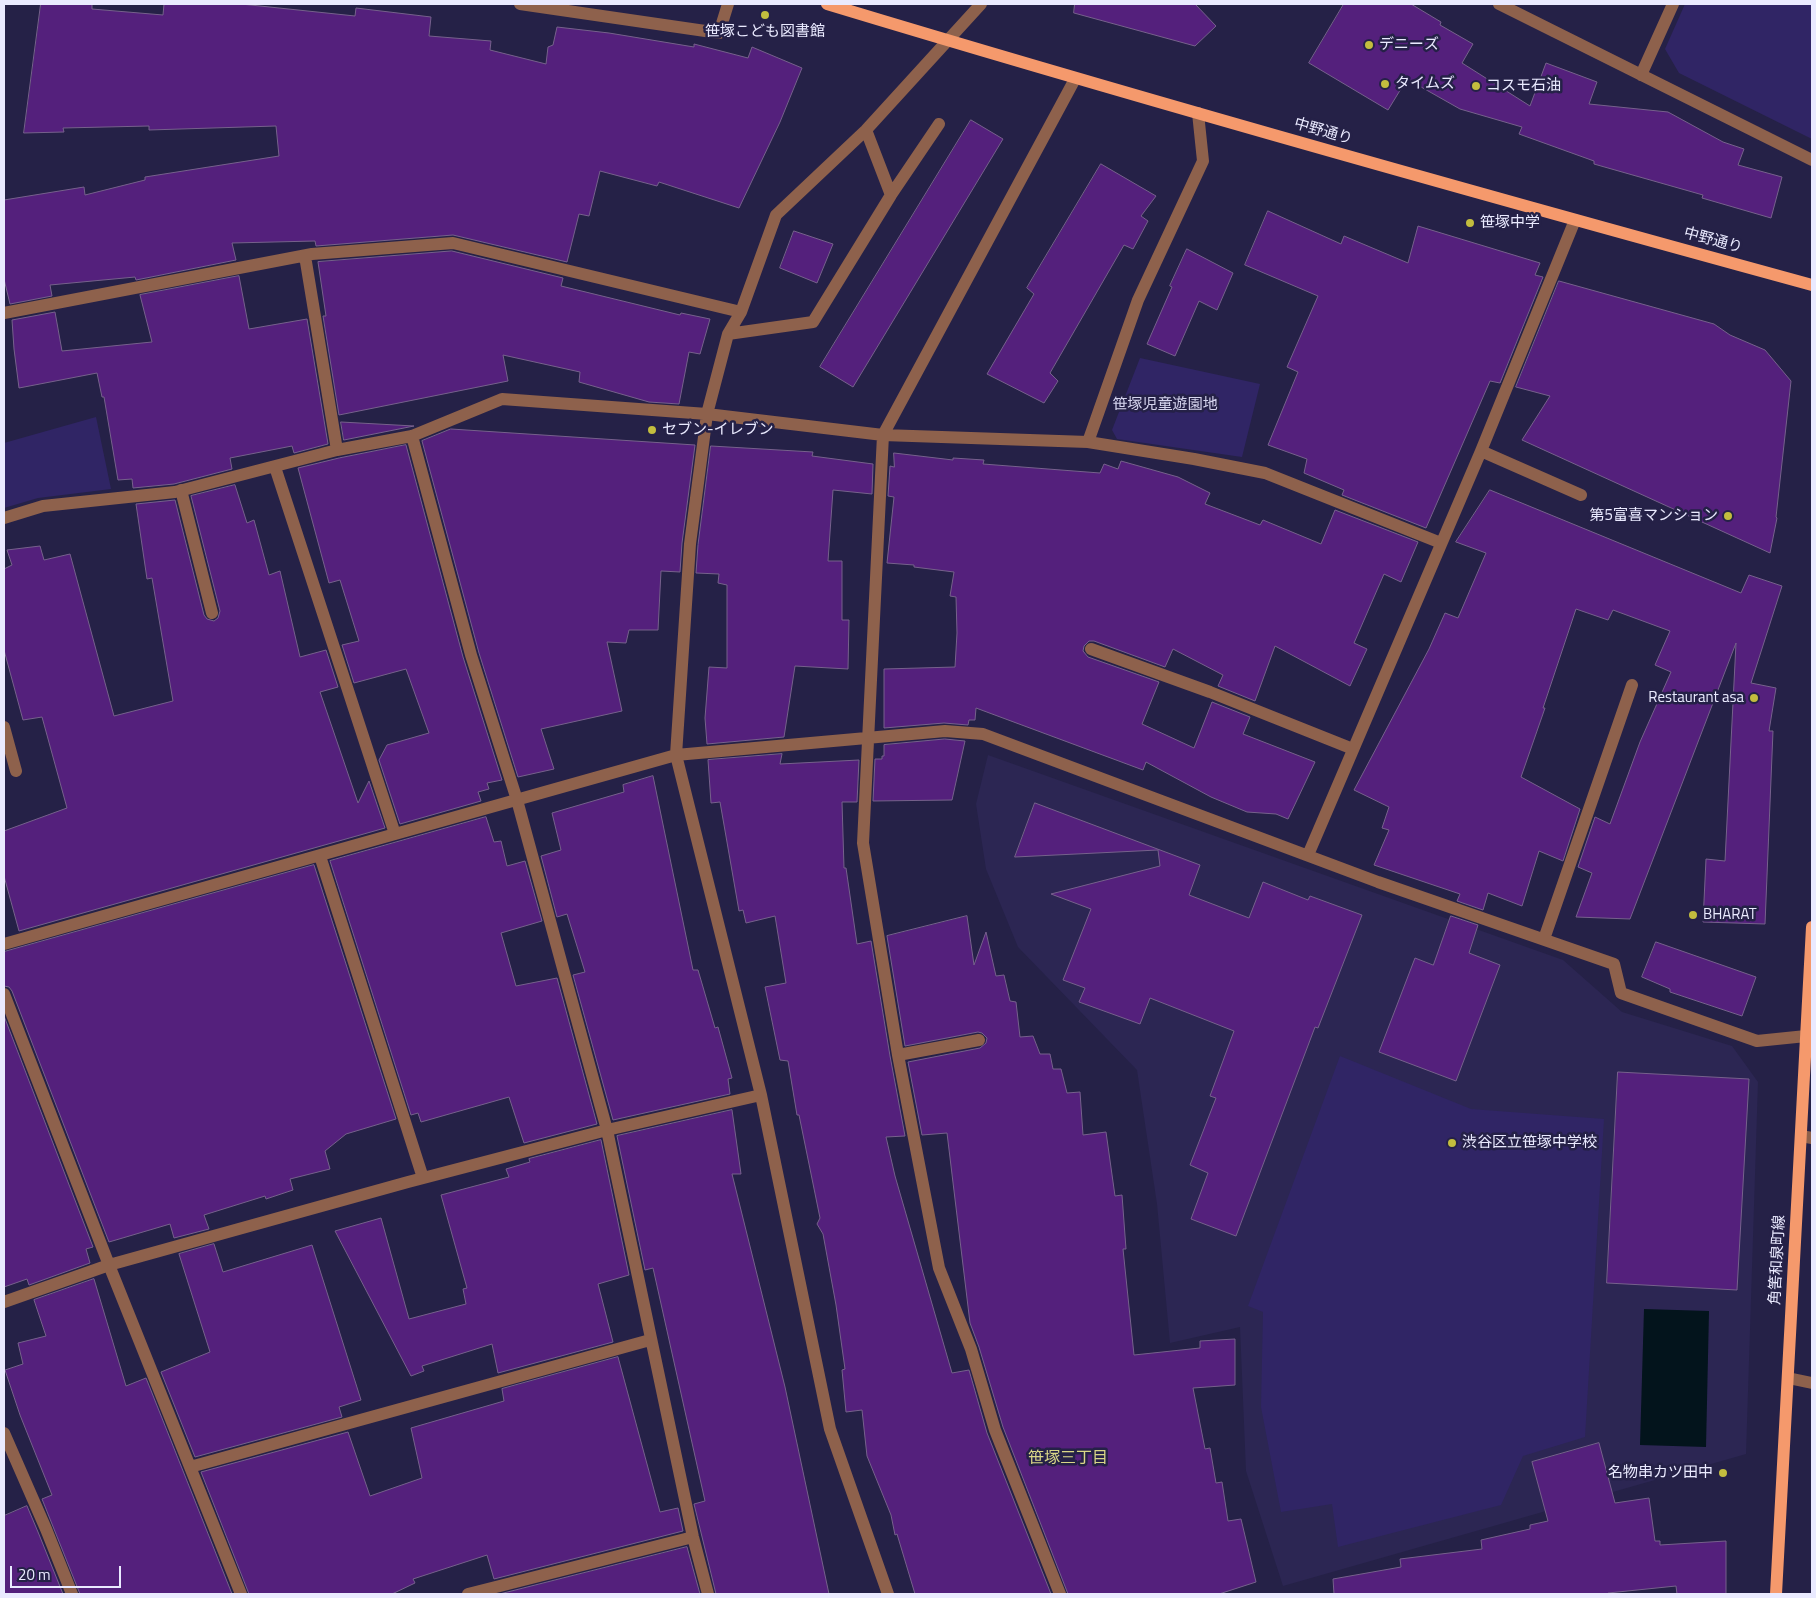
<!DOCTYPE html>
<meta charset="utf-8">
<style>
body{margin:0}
#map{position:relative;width:1816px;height:1598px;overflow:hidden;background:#252147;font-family:"Titillium Web",sans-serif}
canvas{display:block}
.frame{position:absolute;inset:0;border:5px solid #eaeaff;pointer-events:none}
.scale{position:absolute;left:10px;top:1566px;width:111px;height:22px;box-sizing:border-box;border:2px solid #eaeaff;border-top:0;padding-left:6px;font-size:15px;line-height:18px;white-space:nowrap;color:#eaeaff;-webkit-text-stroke:4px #252147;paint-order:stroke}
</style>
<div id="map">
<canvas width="1816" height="1598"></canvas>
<div class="frame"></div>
<div class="scale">20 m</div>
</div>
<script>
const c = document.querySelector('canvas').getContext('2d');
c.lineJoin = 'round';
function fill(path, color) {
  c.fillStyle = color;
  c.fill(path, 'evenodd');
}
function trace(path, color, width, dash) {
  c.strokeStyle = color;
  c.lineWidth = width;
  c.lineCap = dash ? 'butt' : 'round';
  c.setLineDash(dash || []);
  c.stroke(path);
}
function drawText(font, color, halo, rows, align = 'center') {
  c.font = font + ' "Titillium Web","Noto Sans JP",sans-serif';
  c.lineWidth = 5;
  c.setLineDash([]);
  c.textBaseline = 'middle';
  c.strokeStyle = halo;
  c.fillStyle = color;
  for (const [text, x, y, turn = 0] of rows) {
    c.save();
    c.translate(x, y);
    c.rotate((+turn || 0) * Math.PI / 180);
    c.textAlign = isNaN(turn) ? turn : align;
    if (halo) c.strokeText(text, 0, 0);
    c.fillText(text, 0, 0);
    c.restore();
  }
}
fill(new Path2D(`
 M988,755L1563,960L1622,1012L1732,1046L1758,1082L1746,1454L1283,1586L1246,1471L1240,1327L1170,1343L1157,1204L1137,1070L1018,947L986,869L976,804Z`), '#2c2653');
fill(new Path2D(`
 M1685,4H1812V139L1679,73L1665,49Z
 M1140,358L1260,384L1242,457L1117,439L1112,430Z
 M96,417L111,489L38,498L4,508V443Z
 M1340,1056L1471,1109L1604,1119L1585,1437L1523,1456L1501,1505L1338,1547L1332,1504L1281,1512L1261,1407L1263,1312L1248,1306Z`), '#302565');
fill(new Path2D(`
 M1644,1309L1709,1311L1706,1447L1640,1445Z`), '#03141c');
const building = new Path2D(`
 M41,4H92V9L163,15L164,4H241L355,16L356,8L431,17L429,36L491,41L490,50L546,64L548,47L553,45L557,27L609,33L694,47V44L748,58L752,47L802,68L780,122L739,208L659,182L657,186L600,171L589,216L579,214L567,262L453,235L316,246L315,241L232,243L236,260L136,280L135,277L50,285L52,296L10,304L4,279V200L84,187L85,195L145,180V177L279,156L276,126L149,130V126L63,128L64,132L24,133Z
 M1075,4H1195L1216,26L1195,46L1074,13Z
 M1344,4H1411L1441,22L1440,25L1473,44L1462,63L1530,106L1546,63L1597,82L1589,104L1668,112L1723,142L1744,149L1738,165L1782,177L1771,218L1702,198L1703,195L1594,164V161L1519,134L1522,127L1460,109L1407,79L1388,110L1309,63Z
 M971,120L1003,139L853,387L820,367Z
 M1101,164L1156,196L1141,216L1148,221L1133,249L1124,245L1050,373L1058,381L1044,403L987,374L1034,294L1027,288Z
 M1268,211L1341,244L1344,236L1408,263L1418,226L1540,263L1535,275L1543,277L1500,383L1490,381L1426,528L1342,495L1344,490L1304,473L1307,459L1268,445L1298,372L1287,367L1318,296L1245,265Z
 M794,231L833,244L817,283L780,268Z
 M1187,249L1233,273L1217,310L1199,301L1175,356L1147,344L1172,287L1170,286Z
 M452,251L563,278L561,286L680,315L681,313L710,319L700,354L689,352L679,404L649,402L579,382L580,372L503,355L508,381L339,415L323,316H326L318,262Z
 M239,276L249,329L307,319L328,444L294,453L292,446L230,458L232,469L174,484L133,488L132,479L118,480L104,397H102L97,373L19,388L14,349L12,320L55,312L62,351L152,342L140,295Z
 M1559,281L1714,324L1730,335L1765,350L1791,381L1776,517L1777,518L1770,553L1522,440L1550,396L1516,387Z
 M341,422L414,426L344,440Z
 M451,429L695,445L682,543L680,572L661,571L658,630H629L626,643L607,642L622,711L541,729L554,769L518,777L479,653L422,441Z
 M406,445L463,657L502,780L487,783L489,789L478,792L481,801L400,824L379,760L387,745L429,733L406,669L354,683L342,645L359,641L340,580L329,583L298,468L339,458Z
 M711,446L813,452L812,456L873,464L872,494L833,490L828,561H842V620H849L848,669L795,666L784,737L707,744L705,718L709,667L727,668V585L718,583L719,574L696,573L698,545Z
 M894,453L953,460V458L984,460L983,464L1100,473L1104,464L1118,469L1121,461L1178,477L1210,493L1205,504L1260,525L1263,520L1321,544L1335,510L1418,542L1401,582L1384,574L1354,643L1367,649L1350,686L1275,646L1255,701L1218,686L1223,675L1173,649L1165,667L1094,641H1089L1084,646L1083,651L1088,657L1159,682L1142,724L1194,748L1212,702L1250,717L1243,734L1315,762L1288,819L1276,814L1247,812L1211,797L1146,762L1143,770L976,708L975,720H969L968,725L944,723L884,728V669L955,667L957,633L956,597L950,596L954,572L914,567V565L887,563L894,497L888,496L890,466L894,467Z
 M235,485L247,523L254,520L269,575L280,571L300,657L326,650L338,687L320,692L358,803L369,781L385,828L19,931L4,876V831L67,808L42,717L23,720L4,650V569L12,565L7,550L40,546L44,560L70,554L114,716L173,701L152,578L147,579L136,504L175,500L204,615L207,619L214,621L218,618L220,611L191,496Z
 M1490,490L1741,593L1749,575L1782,586L1751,683L1776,688L1769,731H1773L1765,924L1703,922L1706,859L1725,861L1736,643L1630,919L1576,917L1592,873L1578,867L1595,817L1610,824L1640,742L1671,672L1655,665L1670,631L1613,610L1608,620L1576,609L1543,708H1545L1521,777L1580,809L1563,861L1539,851L1522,906L1488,893L1483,910L1457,901L1460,894L1374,865L1389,830L1382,828L1389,807L1354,790L1429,649L1445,613L1458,618L1486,553L1456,542Z
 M945,739L965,741L952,800L873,801L875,759H882V756H884V745Z
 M782,754L780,764L859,760L857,802H842L844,868H846L857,944L871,941L890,1056L905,1136L886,1137L895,1176L952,1373L969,1370L987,1433L1051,1594H915L897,1534L895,1535L891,1515L867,1456L862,1410L846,1412L842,1370L845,1369L836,1305L823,1234L817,1224L820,1218L799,1115H797L788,1061L780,1060L765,987L786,983L775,916L746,923L743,910L739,911L720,802L711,803L708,760Z
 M653,776L693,970H698L715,1028L718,1027L732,1078L728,1079L730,1094L613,1120L573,975L585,972L567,914L557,917L541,856L561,850L552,813L624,792L623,785Z
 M1035,803L1200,865L1189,895L1249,918L1263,882L1308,900L1310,896L1362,915L1318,1028L1315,1027L1236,1236L1191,1219L1208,1173L1190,1165L1216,1098L1210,1096L1234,1031L1150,998L1140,1024L1079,1002L1085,988L1063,980L1091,909L1051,894L1160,866L1158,850L1015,857Z
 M486,817L494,842L501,841L507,866L525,861L542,921L501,933L516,986L557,978L597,1124L524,1143L509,1097L421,1122L418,1113L411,1115L330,861Z
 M314,865L396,1119L346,1134L325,1151L330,1169L290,1179L293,1190L266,1199L265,1196L204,1215L209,1229L174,1238L170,1224L109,1242L12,991L9,987L4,986V952Z
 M967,916L974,965L986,932L996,976L1004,975L1010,1001L1016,1002L1020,1037L1033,1036L1040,1054H1050L1053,1069H1061L1067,1093L1080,1092L1083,1135L1106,1132L1115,1196L1122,1195L1126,1249H1123L1134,1355L1200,1348V1341L1235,1339V1385L1193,1388L1205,1449L1210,1448L1216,1483L1222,1482L1228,1521L1241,1519L1256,1582L1219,1594H1068L1003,1427L979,1347L970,1323L947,1133L922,1135L908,1062L980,1048L986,1043L987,1038L982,1033L978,1032L905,1046L887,936Z
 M1451,916L1478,925L1469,953L1500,965L1456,1081L1379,1052L1415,958L1433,965Z
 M1656,942L1756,977L1742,1016L1670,992V989L1642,977Z
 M4,1016L93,1247L86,1249L90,1263L29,1285L27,1279L4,1287Z
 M1618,1072L1749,1079L1737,1290L1607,1283Z
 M732,1110L741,1174H732L785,1387L829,1594H716L694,1504L705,1501L653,1268L645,1270L617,1136Z
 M601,1140L629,1275L598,1284L613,1342L498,1373L492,1344L422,1366L424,1371L411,1376L335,1231L381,1218L409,1319L466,1304L463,1289L467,1288L441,1195L509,1177L506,1169L530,1162L529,1159Z
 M214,1244L223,1272L312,1245L361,1400L339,1407L342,1417L195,1457L161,1372L210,1352L179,1254Z
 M94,1279L126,1386L146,1378L232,1594H80L42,1499L52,1495L20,1415L5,1370L23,1364L18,1343L46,1336L34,1300Z
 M618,1357L660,1512L678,1508L683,1531L494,1579L487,1555L413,1579L415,1583L392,1594H249L201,1472L348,1432L370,1496L422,1478L411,1428L504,1401L502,1389Z
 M1599,1443L1615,1503L1649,1498L1655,1541H1660V1545L1726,1541V1594H1677L1676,1586L1608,1593V1594H1334L1333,1579L1401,1567L1400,1559L1482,1549L1481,1540L1530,1529V1525L1548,1521L1532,1462Z
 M27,1506L38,1532L63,1594H4V1516Z
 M687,1547L700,1594H500Z`);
fill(building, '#54207c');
trace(building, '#76618c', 1);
trace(new Path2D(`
 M520,4L719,33L728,4
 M1499,4L1812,160
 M1641,75L1673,4
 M866,130L891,195
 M305,256L337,450
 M4,313L312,254L453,243L741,312
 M728,334L813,322L891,195L939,124
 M412,436L471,655L517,800L607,1130L693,1537L708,1594
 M1088,442L1138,300L1203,161L1198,113
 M1481,451L1581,495
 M275,467L395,834
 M181,490L212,613
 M4,518L43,506L175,492L337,450L412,436L502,399L707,414L883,435L1088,442L1194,459L1265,473L1441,543
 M1091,649L1210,692L1353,749
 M4,727L16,771
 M1308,855L1481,451L1575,220
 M320,856L423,1178
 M1544,939L1632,685
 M4,944L676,755L945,731L983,734L1378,882L1614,964L1621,993L1757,1041L1806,1036
 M4,994L109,1265L241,1594
 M898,1055L979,1040
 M1801,1136L1812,1138
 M4,1302L109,1265L408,1182L607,1130L761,1095
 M1788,1378L1812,1383
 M4,1433L46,1529L72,1594
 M190,1467L650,1340
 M468,1594L693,1537
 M888,1594L830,1429L761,1095L676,755L690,544L707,414L728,334L741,312L776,215L866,130L981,4
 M1060,1594L995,1430L971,1349L939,1268L898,1055L863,843L883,435L1075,79`), '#8e614c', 12);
trace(new Path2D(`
 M827,4C1154,103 1483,195 1812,285
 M1776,1594L1812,927`), '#f5996c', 12);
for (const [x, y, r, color] of [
 [765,15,5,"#c3bd3e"],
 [1369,45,5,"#c3bd3e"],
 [1385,84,5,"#c3bd3e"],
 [1476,86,5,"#c3bd3e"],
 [1470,223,5,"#c3bd3e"],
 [652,430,5,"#c3bd3e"],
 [1728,516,5,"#c3bd3e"],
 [1754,698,5,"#c3bd3e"],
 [1693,915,5,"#c3bd3e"],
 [1452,1143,5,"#c3bd3e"],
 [1723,1473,5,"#c3bd3e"]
]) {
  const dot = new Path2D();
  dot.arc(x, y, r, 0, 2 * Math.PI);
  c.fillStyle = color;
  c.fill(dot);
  trace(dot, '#252147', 2);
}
drawText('15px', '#eaeaff', '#252147', [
 ["笹塚こども図書館",765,32,"center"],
 ["デニーズ",1379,45],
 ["タイムズ",1395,84],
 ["コスモ石油",1486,86],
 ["笹塚中学",1480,223],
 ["セブン-イレブン",662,430],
 ["第5富喜マンション",1718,516,"right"],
 ["Restaurant asa",1744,698,"right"],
 ["BHARAT",1703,915],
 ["渋谷区立笹塚中学校",1462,1143],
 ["名物串カツ田中",1713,1473,"right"]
], 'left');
drawText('15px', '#eaeaff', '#252147', [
 ["中野通り",1323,132,16],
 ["中野通り",1713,241,15],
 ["角筈和泉町線",1778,1260,-87]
]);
drawText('15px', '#d6d5ef', '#252147', [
 ["笹塚児童遊園地",1165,405]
]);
drawText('16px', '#dad788', '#252147', [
 ["笹塚三丁目",1068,1459]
]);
</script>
